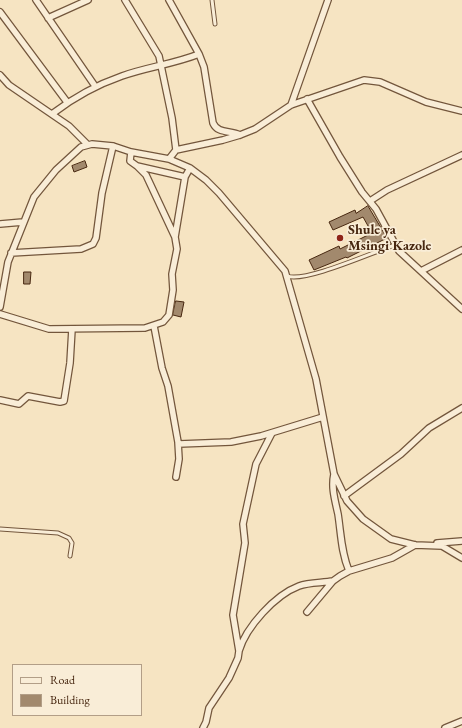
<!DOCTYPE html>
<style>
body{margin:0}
#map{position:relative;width:462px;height:728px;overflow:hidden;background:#f6e4c2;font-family:"EB Garamond",serif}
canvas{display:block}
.legend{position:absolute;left:12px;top:664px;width:130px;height:52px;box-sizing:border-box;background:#f9edd7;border:1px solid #b29e87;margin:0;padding:5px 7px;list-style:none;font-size:12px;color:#472710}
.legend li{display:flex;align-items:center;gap:8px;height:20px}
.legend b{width:20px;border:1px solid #b29e87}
</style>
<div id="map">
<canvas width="462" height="728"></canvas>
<ul class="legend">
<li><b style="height:5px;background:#f9edd7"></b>Road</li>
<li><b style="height:11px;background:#a2896d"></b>Building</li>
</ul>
</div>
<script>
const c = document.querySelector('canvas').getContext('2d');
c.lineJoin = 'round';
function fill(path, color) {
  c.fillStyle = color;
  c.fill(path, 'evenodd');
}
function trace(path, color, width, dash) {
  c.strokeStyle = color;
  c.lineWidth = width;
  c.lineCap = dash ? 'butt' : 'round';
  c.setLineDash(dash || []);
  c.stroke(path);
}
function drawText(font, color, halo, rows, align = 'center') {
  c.font = font + ' "EB Garamond",serif';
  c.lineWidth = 3.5;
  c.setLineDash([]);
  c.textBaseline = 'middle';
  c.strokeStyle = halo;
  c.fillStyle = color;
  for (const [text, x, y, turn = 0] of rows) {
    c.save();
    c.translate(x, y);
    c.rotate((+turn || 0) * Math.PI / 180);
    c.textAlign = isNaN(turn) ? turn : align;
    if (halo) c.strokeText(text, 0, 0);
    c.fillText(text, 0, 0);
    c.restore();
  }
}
const building = new Path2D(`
 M85,161L87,167L74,172L72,166Z
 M368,206L387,238L347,258L346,257L314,270L309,260L339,246L340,249L372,233L363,217L333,230L329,222L355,210L356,213Z
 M24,272H31L30,284H24Z
 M176,301L184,302L181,317L173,315Z`);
fill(building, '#a2896d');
trace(building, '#472710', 1);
const service = new Path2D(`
 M212,0L215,24
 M287,276C305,283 373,252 395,245
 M0,529L58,533L69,538L72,543L70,556`);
const minor = new Path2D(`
 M36,0L95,86
 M125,0L159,56L172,118L176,150
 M169,0L199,54L204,67L213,123C218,134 230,130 240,135
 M0,12L67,102
 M48,18L88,0
 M0,75L9,85L69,126L87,144
 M307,99L340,157L362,192L376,209L399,251L462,309
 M291,105L328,0
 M52,114C73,98 96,85 122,76C147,67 174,64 199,54
 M131,152L130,161L137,166L185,177
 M169,159L176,150L223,140L240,135L255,129L291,105L364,80L380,82L426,102L462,111
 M137,166L146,175L175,237
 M370,201L387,190L462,155
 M0,224L23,222
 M11,253L81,249L93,244L96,238L102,193L113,146
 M421,271L462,250
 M0,307L8,262L34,197L56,170L81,147L92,144L113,146L131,152L169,159L190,168L206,180L219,193L285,271L316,379L334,474L347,501L363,519L391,539L415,545L442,546L462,558
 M0,314L49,329L145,328L163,322L169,315L173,290L172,274L177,249L175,237L185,177L190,168
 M154,326L162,368L168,386L178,442L179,459L176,477
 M0,400L19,404L28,396L60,402L64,401L70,363L72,329
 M179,444L231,442L261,436L323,417
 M334,474C331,488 335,500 338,514C341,533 341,552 349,571
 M344,496L401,454L429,428L462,408
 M437,543L462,541
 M307,612L333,581L340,576L349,571L392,558L415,545
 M239,651C246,627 275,595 299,586C309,582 322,583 333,581
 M203,728L206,722L209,708L229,678L238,658L239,651L233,615L245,543L243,524L256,464L272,433
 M445,728L462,721`);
trace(service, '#73563c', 5);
trace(minor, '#73563c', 8);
trace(service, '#f9edd7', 3);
trace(minor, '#f9edd7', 5.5);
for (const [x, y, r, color] of [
 [340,238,4,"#8f2418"]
]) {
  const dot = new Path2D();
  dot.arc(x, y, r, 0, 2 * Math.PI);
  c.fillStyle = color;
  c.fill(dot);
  trace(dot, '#f9edd7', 1.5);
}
drawText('bold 14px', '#472710', '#f9edd7', [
 ["Shule ya",348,230],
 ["Msingi Kazole",348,246]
], 'left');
</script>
